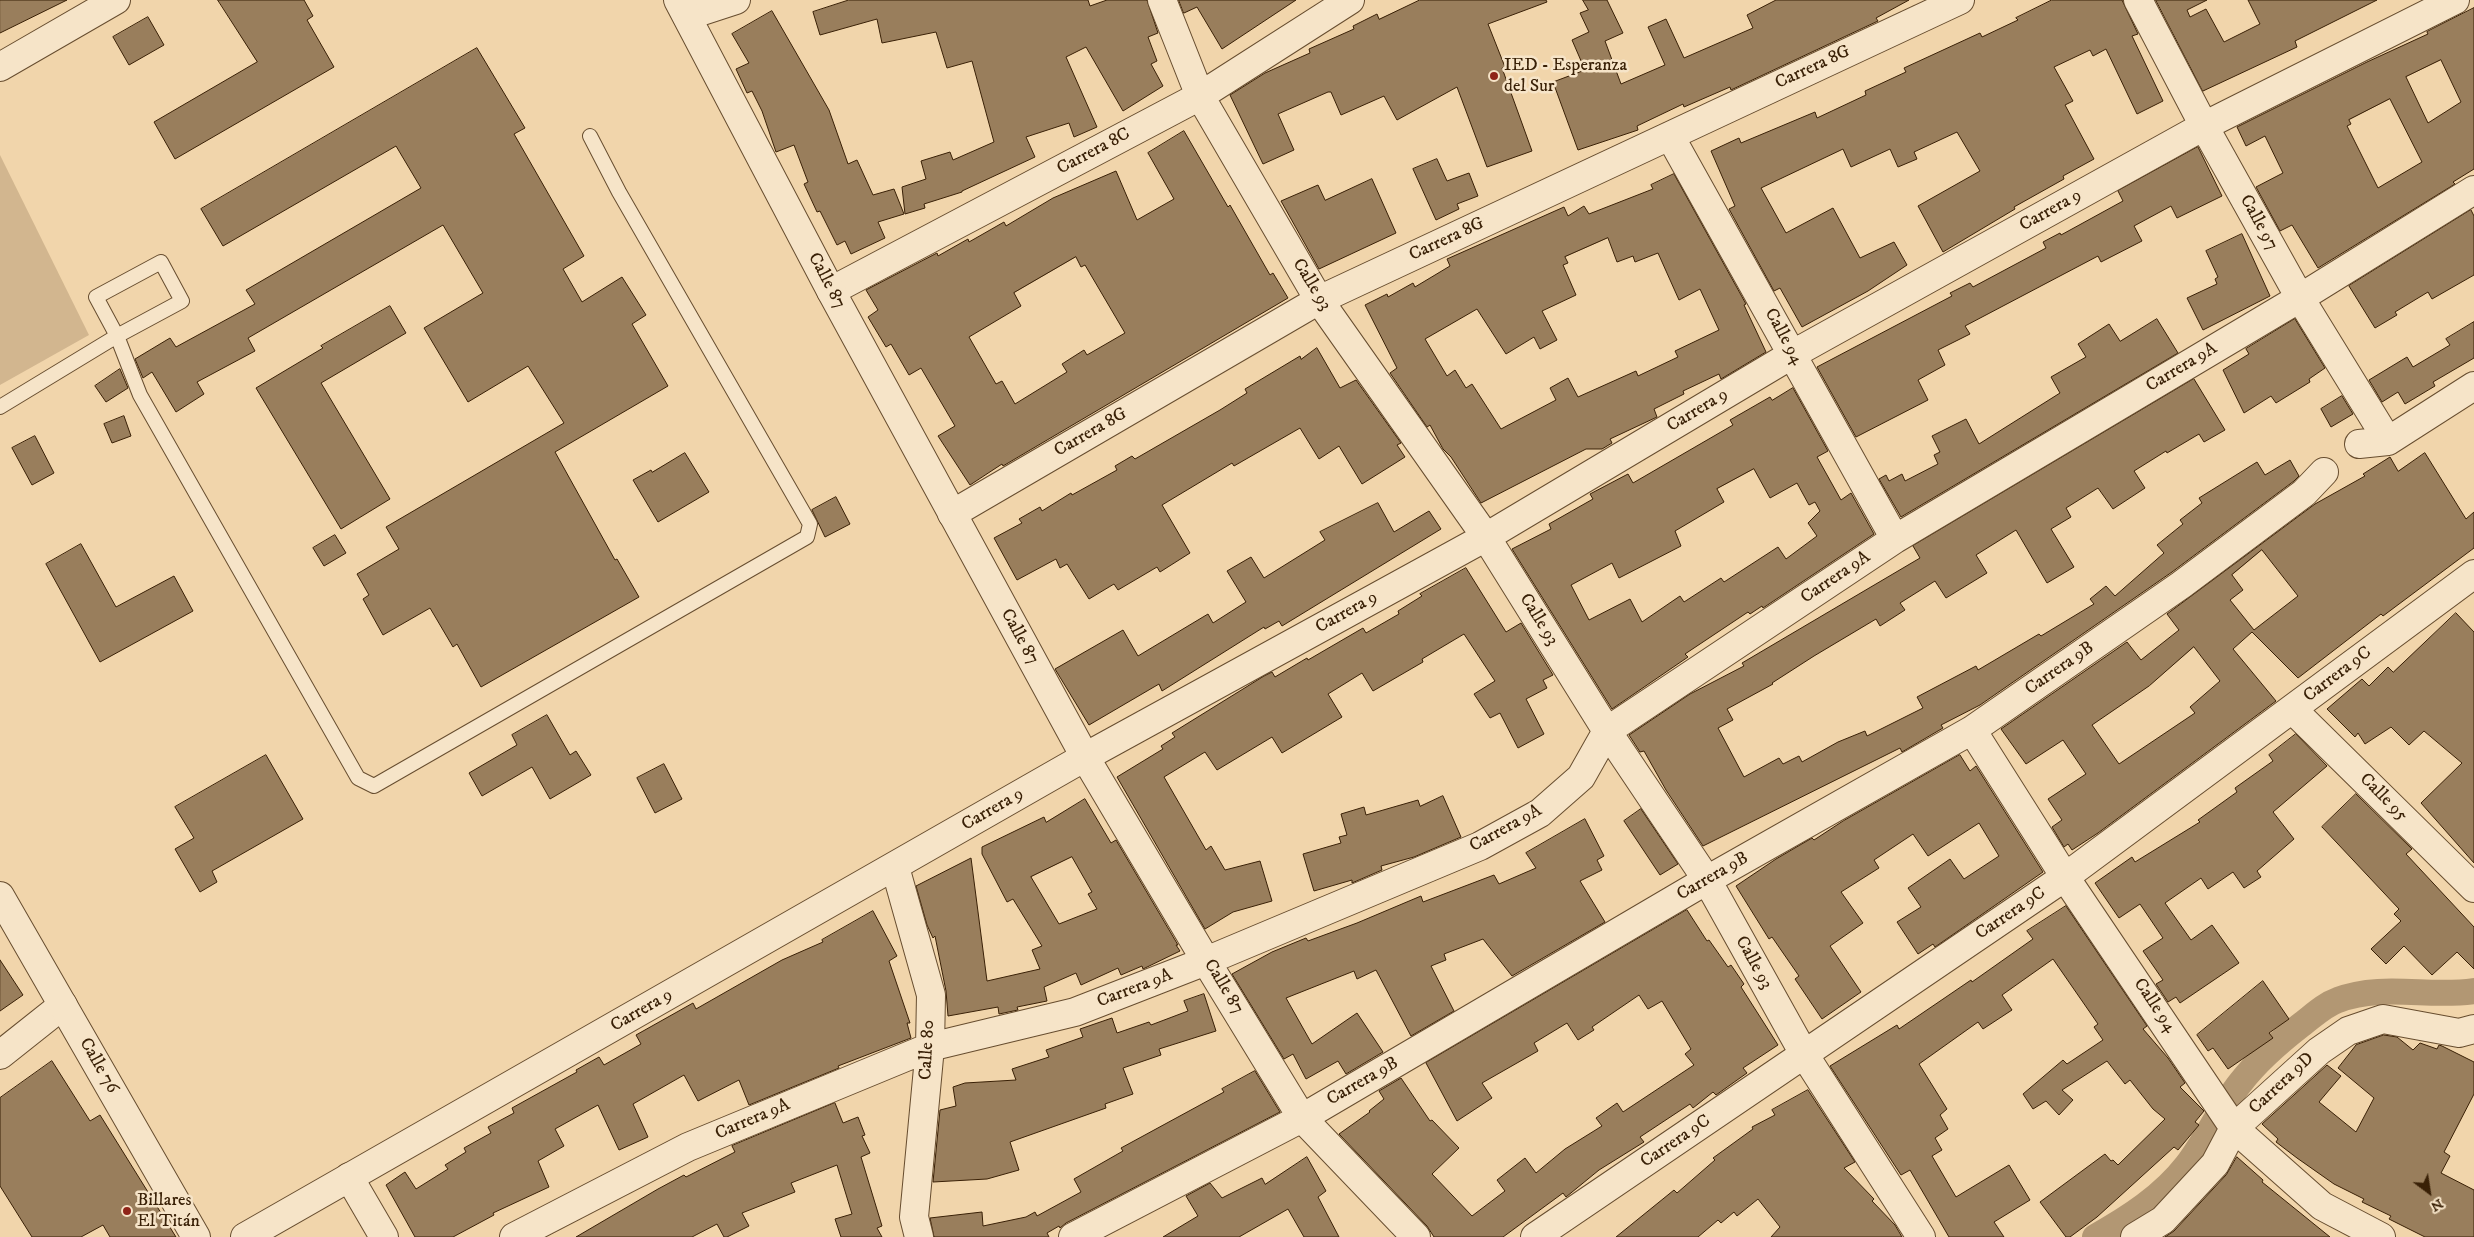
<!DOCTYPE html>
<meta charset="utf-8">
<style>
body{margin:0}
#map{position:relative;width:2474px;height:1237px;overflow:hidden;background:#f1d5ab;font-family:"IM FELL DW Pica",serif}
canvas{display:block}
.north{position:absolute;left:2404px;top:1167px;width:50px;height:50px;-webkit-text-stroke:4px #f6e4c8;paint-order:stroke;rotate:149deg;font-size:14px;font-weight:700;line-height:20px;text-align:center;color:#392006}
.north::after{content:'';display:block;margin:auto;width:18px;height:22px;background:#392006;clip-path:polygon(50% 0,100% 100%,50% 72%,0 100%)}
</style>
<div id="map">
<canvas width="2474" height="1237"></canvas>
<div class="north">N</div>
</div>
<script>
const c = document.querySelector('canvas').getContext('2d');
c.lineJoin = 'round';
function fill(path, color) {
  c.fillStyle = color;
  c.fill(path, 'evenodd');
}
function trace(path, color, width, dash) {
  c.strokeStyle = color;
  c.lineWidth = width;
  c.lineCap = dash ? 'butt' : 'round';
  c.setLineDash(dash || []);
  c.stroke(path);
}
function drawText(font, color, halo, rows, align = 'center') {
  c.font = font + ' "IM FELL DW Pica",serif';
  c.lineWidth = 5;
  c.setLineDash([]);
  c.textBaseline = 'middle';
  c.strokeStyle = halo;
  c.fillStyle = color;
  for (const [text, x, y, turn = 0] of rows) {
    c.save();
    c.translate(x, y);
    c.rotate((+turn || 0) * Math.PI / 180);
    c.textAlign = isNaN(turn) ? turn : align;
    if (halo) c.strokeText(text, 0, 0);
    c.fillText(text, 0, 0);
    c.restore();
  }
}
fill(new Path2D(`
 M0,155L89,335L0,385Z`), '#d2b68f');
trace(new Path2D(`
 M2095,1237C2129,1218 2163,1196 2187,1165C2207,1139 2220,1108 2241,1082C2258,1060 2279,1042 2301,1025C2313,1016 2324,1005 2338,1000C2382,983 2430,998 2474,991`), '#b29773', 26);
const building = new Path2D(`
 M0,0H67L0,33Z
 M218,0H304L313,16L307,20L334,67L175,159L154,122L257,62Z
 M849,0H1088L1090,6L1107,0H1147L1158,33L1148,37L1157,61L1151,64L1163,86L1123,111L1086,47L1066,57L1097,127L1074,137L1069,123L1026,137L1035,157L962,191V192L924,204L925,208L905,214L902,187L926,179L921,161L950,152L953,160L994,142L972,61L947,68L936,32L882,43L877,19L820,35L813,12Z
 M1179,0H1296L1222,49L1197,7L1184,13Z
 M1420,0H1546L1547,2L1488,24L1505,67L1502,68L1532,151L1487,167L1457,87L1397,120L1384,96L1341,115L1331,92H1328L1278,114L1294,150L1263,164L1230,95L1265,73L1310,53L1309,49L1354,29L1353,26L1377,14L1379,19Z
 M1583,0H1607L1623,33L1605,41L1621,84L1665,65L1648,27L1666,19L1684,58L1753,28L1747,15L1776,0H1909L1876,18L1878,21L1731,90L1730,87L1684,107L1683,104L1637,126L1638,130L1578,150L1553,82L1585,70L1572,40L1589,32L1580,13L1588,10Z
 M2052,0H2122L2138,34L2132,36L2163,101L2137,114L2106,49L2093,56L2090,50L2054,67L2073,101L2065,105L2094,159L2063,176L2064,179L2014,207L2015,209L1943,252L1918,206L1980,171L1957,132L1914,152L1917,159L1898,167L1890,149L1851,167L1843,149L1761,188L1786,233L1833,208L1860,258L1894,242L1907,265L1868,291L1802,327L1780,288L1774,291L1729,209L1735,206L1711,151L1739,138L1741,143L1815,112L1817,118L1866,95L1865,91L1906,72L1904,68L1980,33L1982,37L2018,20L2016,18Z
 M2156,0H2207L2187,10L2190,17L2206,9L2224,42L2260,24L2248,0H2377L2295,41L2297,47L2203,91Z
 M2474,8V169L2453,182L2455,184L2318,268L2292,225L2280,231L2256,187L2283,173L2265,136L2246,146L2237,127L2367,62L2428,34L2427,32ZM2441,60L2461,102L2428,123L2406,77ZM2390,99L2422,162L2378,188L2347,126L2351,124L2349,120Z
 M772,11L829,110L848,164L857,160L873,195L894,189L904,214L878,222L885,238L851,254L845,241L837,245L820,211L817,212L804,184L808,182L794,145L776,152L762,111L752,91L747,93L736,69L749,63L732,34Z
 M148,17L164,45L129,65L113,37Z
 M477,48L525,128L514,134L584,256L563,269L582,302L622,277L646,315L632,324L668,386L555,452L615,560L617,559L639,597L481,687L457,644L453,647L430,608L383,635L363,599L369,595L357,574L399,549L386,527L564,423L528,366L468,402L424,328L483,293L443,225L248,338L255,351L197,382L204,394L176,412L152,372L143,378L135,359L170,338L176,347L255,304L246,290L421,188L396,146L223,246L201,209Z
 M1184,131L1228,207L1230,205L1270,275L1273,273L1288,298L1003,466L1002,464L970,485L938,436L955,426L921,368L909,375L891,344L886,347L868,317L878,310L866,290L937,253L938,256L968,239L969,242L1004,222L1006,226L1053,198L1116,171L1137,220L1174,199L1148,153ZM1076,257L1081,267L1085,265L1125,333L1087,355L1084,350L1062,364L1067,372L1015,404L1002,381L996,384L969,337L1021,306L1014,293Z
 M2198,147L2222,196L2177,218L2171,206L2134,226L2142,241L2101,262L2098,256L1965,326L1970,334L1938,350L1945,365L1918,380L1928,400L1856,437L1817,367L1952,296L1950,293L1970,283L1973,287L2046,248L2043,242L2060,233L2061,235L2123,201L2118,191Z
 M1437,159L1447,181L1469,173L1478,196L1457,204L1459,209L1436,220L1413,169Z
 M1674,174L1746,304L1744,305L1766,352L1721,379L1719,374L1683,391L1684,394L1654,409L1657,417L1610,439L1612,443L1602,449H1586L1481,503L1451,457L1443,449L1430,425L1427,427L1390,373L1397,368L1365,305L1387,294L1388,297L1413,283L1415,287L1450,266L1447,259L1564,207L1568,216L1584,206L1589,214L1653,189L1651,185ZM1608,238L1617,262L1633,256L1635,262L1658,253L1679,300L1700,289L1719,330L1675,351L1678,357L1638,376L1636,371L1578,397L1568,378L1550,388L1556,400L1501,429L1472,384L1466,388L1455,370L1447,376L1425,339L1477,309L1506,354L1534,337L1540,349L1557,340L1542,311L1576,295L1563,265L1568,263L1565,257Z
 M1372,179L1396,233L1319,269L1281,201L1318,185L1325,200Z
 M2471,210L2474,216V275L2432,299L2428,292L2395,312L2397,315L2375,328L2349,286Z
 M2242,234L2270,296L2203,330L2187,298L2217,284L2215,279L2218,277L2206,251Z
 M390,306L406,333L321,383L390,499L341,529L256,388L323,348L321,346Z
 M2157,319L2178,353L1901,517L1879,479L1886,475L1889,481L1902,474L1905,481L1938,464L1934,455L1940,452L1932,436L1966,419L1979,444L2060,393L2051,377L2086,357L2078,344L2109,324L2120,341Z
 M2295,319L2325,368L2309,379L2310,382L2276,403L2271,396L2244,413L2223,370L2249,354L2246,349Z
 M2474,322V358L2433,382L2435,386L2405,404L2398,392L2382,402L2369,380L2407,357L2413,367L2450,345L2446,339Z
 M1317,348L1340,388L1356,380L1401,443L1397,445L1405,457L1362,484L1339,446L1319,459L1300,428L1234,466L1232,463L1162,505L1190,553L1160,572L1157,567L1118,590L1114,584L1089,599L1067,564L1060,568L1056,559L1017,580L994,538L1022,523L1019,519L1040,507L1042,511L1071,493L1072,495L1117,470L1115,466L1132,456L1135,459L1220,410L1247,393L1245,389L1300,356L1301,359Z
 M120,369L128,388L106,402L95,386Z
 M2194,379L2225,430L2204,442L2199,434L2167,453L2166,451L2134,471L2145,488L2113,509L2098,488L2066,508L2071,517L2051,529L2074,567L2047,583L2016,530L1976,555L1987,573L1946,598L1935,581L1900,603L1905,610L1880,626L1876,619L1814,656L1772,683L1773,684L1727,709L1733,720L1718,728L1744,777L1779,758L1783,764L1799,756L1802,762L1838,742L1865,731L1867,736L1923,708L1917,697L1976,666L1978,670L2039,634L2041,636L2094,604L2090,599L2106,586L2115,596L2164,553L2157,545L2183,524L2180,520L2202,503L2199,498L2257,462L2265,475L2290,460L2299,476L2294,481L2172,572L1980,705L1941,725L1943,728L1902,752L1900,748L1703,846L1666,790L1644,751L1640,752L1629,735L1690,694L1744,666L1742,663L1920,558L1913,546Z
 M1793,388L1828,451L1817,457L1841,500L1851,493L1874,534L1763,608L1762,606L1750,614L1748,612L1685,654L1688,657L1612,709L1512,549L1551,529L1549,524L1593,499L1590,494L1628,474L1633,483L1733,425L1730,420L1770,397L1772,400ZM1754,469L1770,498L1797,483L1809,505L1815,502L1820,511L1808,523L1817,536L1786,559L1778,547L1724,582L1721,578L1684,602L1680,596L1642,622L1630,599L1589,620L1571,585L1612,563L1619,578L1681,546L1675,531L1724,502L1717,489Z
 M2342,396L2353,414L2331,427L2321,409Z
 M124,416L131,436L112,443L104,424Z
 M35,436L54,473L32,485L12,448Z
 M685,453L709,492L658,522L633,480L651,470L652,472Z
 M2425,453L2466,519L2474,512V548L2383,616L2381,614L2298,678L2252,632L2233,649L2276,701L2098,833L2072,850L2068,844L2064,847L2052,827L2062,820L2048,799L2086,774L2063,740L2026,764L2001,729L2127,642L2141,660L2179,630L2167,614L2315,504L2365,476L2363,474L2390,457L2398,471ZM2262,550L2298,596L2254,630L2230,600L2243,590L2232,575ZM2194,647L2220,681L2190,707L2195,713L2119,764L2092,725L2149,686Z
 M836,497L850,524L825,537L812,510Z
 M1378,503L1394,532L1429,511L1441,529L1282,626L1279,621L1265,629L1264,627L1162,691L1159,684L1089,725L1055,669L1123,630L1138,656L1208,614L1213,623L1246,602L1227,571L1251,557L1264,578L1325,540L1320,532Z
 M335,535L346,553L324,566L313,548Z
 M81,544L116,607L174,576L193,611L100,662L46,564Z
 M1466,568L1506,632L1521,623L1553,675L1543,680L1547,688L1526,699L1544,734L1518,748L1500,713L1490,718L1474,694L1495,681L1464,634L1422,659L1423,662L1373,691L1362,673L1328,694L1342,717L1282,753L1272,737L1217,770L1205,752L1164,777L1206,850L1211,846L1225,870L1260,861L1272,901L1233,912L1205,929L1117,777L1163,749L1161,746L1175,737L1172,733L1264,676L1272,672L1275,677L1307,658L1308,660L1363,628L1366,633L1399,614L1398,611L1422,596L1420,594Z
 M2456,613L2474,632V863L2421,803L2462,763L2424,731L2409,745L2391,727L2365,744L2358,733L2355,737L2327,709L2362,679L2369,686L2388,667L2393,672Z
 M547,715L570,755L576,751L591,775L550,799L532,767L482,796L469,773L517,745L512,735Z
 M2296,734L2327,766L2273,812L2294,839L2257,871L2261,877L2244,888L2233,872L2208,889L2201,878L2165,903L2191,940L2212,925L2239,963L2180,1003L2176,997L2168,1002L2156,984L2163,980L2143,951L2163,938L2140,904L2119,918L2095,883L2132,857L2135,862L2200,822L2198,820L2237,792L2235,788L2273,761L2269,755Z
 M266,755L303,819L212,871L217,882L200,892L175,849L194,838L175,807Z
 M1960,755L1970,771L1976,766L2043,872L1935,947L1933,944L1918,954L1897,922L1921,907L1908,888L1950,859L1964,879L1999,856L1979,823L1928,856L1913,834L1874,860L1879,868L1841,892L1863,923L1830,946L1861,992L1822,1019L1795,979L1799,976L1772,937L1769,939L1736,886L1776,859L1812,838L1814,840L1843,821Z
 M664,764L682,799L655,813L637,778Z
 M2356,794L2412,849L2406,854L2474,927V969L2457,952L2432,975L2404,946L2386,964L2371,949L2401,921L2394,914L2399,909L2322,827Z
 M1443,796L1461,837L1414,857L1381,866L1382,870L1352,883V880L1314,891L1303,854L1341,843L1339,837L1347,835L1341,814L1364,807L1366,815L1418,800L1420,806Z
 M1085,799L1111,843L1116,840L1178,945H1176L1180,951L1143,969L1142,966L1121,975L1118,968L1081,985L1076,973L1044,987L1047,1001L1017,1007L1018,1010L999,1014L998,1007L948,1016L946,991L935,936L933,938L927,925L916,886L971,858L987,981L1040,969L1032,950L1042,946L1013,899L1007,902L982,854V847L1044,817L1046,822ZM1072,857L1092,892L1088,894L1097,909L1059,924L1031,877Z
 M1641,809L1678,864L1660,875L1624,821Z
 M1585,819L1604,856L1597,860L1602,870L1580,881L1605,922L1512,976L1483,939L1444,954L1446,960L1431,966L1454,1011L1411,1036L1376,970L1357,979L1354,971L1286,998L1312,1044L1357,1013L1383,1052L1346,1074L1338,1061L1306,1079L1293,1054L1284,1059L1232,974L1272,952L1306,938L1308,941L1357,923L1421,896L1423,902L1494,875L1499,884L1536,868L1526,853Z
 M2066,906L2147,1026L2143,1029L2168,1058L2185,1083L2180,1087L2204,1111L2195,1122L2199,1125L2178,1150L2174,1147L2097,1217L2070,1237H2066L2040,1202L2105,1154L2111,1161L2113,1160L2118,1165L2165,1119L2153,1109L2130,1080L2125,1084L2107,1061L2062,1090L2073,1100L2059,1115L2046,1101L2033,1109L2023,1094L2063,1060L2067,1064L2103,1040L2094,1027L2098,1024L2053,959L2002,995L2012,1010L1983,1029L1978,1022L1919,1064L1947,1109L1940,1115L1948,1129L1935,1138L1942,1150L1932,1156L1956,1197L2009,1165L2030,1200L1994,1222L2004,1237H1949L1910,1170L1901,1175L1830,1066L1897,1025L1899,1029L1971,980L1972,982L2033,939L2027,931Z
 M1687,910L1707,941L1709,940L1728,967L1731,965L1744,984L1741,987L1778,1045L1743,1068L1747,1073L1716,1095L1713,1092L1693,1108L1690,1104L1640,1137L1644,1142L1599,1170L1566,1197L1563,1193L1503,1237H1434L1427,1226L1339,1134L1370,1112L1369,1111L1384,1099L1379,1091L1401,1078L1430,1121L1432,1120L1459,1148L1432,1174L1472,1216L1505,1191L1497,1180L1525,1158L1536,1173L1565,1149L1602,1126L1596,1118L1617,1103L1623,1112L1694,1065L1685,1054L1691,1049L1662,1001L1648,1009L1639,995L1592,1027L1594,1030L1578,1040L1567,1023L1534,1043L1538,1051L1482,1083L1492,1098L1457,1121L1426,1063Z
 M873,911L897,956L889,961L910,1023H907L911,1038L838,1066L839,1068L749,1105L739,1080L698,1101L684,1075L633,1104L648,1137L619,1150L598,1105L555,1129L564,1146L538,1161L549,1187L493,1213L494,1215L453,1237H415L386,1185L405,1172L416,1189L448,1169L445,1165L466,1152L464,1148L491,1133L488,1127L514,1113L512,1108L577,1072L576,1070L599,1057L604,1065L641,1044L636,1035L693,1003L696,1009L782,960L823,942L822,940Z
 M0,960L23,995L0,1011Z
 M2263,981L2289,1019L2269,1033L2273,1038L2228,1069L2213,1048L2208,1051L2197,1035Z
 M1204,994L1216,1031L1159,1049L1161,1055L1123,1068L1133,1094L1105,1104L1106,1108L1010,1142L1019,1170L987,1179L933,1182L940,1110L956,1106L953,1087L965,1083L1016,1080L1012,1069L1049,1057L1046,1050L1083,1037L1080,1029L1112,1018L1117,1033L1149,1022L1151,1025L1188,1011L1184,1001Z
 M2384,1035L2397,1037L2413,1050L2420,1043L2437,1049L2439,1045L2442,1046L2474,1062V1094L2444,1152L2450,1156L2441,1173L2474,1190V1237H2425L2389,1219L2391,1216L2362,1202L2364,1199L2334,1184L2297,1158L2276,1142L2278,1139L2262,1124L2327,1065L2341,1076L2319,1102L2356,1132L2374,1098L2338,1068L2356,1045Z
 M52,1061L90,1121L100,1115L176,1237H110L103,1225L81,1237H32L0,1186V1098Z
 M1255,1071L1280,1112L1066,1223L1060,1228L1059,1226L1047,1233L1049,1237H934L930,1218L982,1212L983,1226L1026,1217L1035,1212L1037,1216L1081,1192L1074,1179L1123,1151L1121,1148L1224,1092L1222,1089Z
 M1808,1090L1855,1162L1844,1168L1874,1199L1872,1201L1895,1225L1902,1237H1771L1780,1227L1758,1199L1737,1216L1734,1212L1721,1223L1718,1220L1698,1237H1616L1674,1190L1677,1193L1715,1160L1713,1158L1753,1129L1752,1127L1775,1115L1772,1110Z
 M835,1103L843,1123L858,1117L865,1135L862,1136L870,1153L861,1157L882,1226L877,1228L882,1237H841L835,1219L852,1214L837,1165L791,1183L795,1192L742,1213L749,1226L727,1237H724L717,1224L692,1237H576L658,1189L684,1175L686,1177L735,1152L732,1146Z
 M1307,1157L1326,1191L1318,1197L1339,1237H1304L1288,1209L1239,1237H1163L1198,1216L1186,1196L1210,1183L1222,1198L1262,1178L1265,1184Z
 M2237,1157L2263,1180L2262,1182L2330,1237H2165L2174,1231L2226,1175Z`);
fill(building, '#997e5c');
trace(building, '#392006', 1);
const service = new Path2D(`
 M0,407L117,336L182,301L161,262L96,297L117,336L140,395L358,778L374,786L807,537L810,524L619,192L590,136`);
const minor = new Path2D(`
 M1162,0L1200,96L1319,300L1486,537L1607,731L1707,880L1804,1054L1921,1237
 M2138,0L2204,126L2300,298L2388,441
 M687,16L736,0
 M1670,136L1895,539
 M831,291L1200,96L1350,0
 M2359,444L2388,441L2474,386
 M952,514L1319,300L1960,0
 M2292,709L2474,888
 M1972,730L2065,877L2234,1128L2322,1206L2381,1237
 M1085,757L1486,537L1793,354L2204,126L2455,0
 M895,867L931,995L930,1047L914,1217L919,1237
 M0,1055L63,1005
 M349,1177L384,1237
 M514,1237L688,1147L930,1047L1075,1012L1206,961L1480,846L1540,813L1581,777L1607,731L1895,539L2300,298L2474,190
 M1073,1237L1302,1118L1707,880L1972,730L2181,585L2304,493L2324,472
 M1535,1237L2065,877L2474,574
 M2135,1237L2163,1220L2215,1164L2234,1128L2319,1051L2348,1031L2383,1019L2459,1033L2474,1029`);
const tertiary = new Path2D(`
 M678,0L831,291L1085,757L1206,961L1302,1118L1416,1237
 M0,67L116,0
 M0,896L196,1237
 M245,1237L1085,757`);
trace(service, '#674d2f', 16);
trace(minor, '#674d2f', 30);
trace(tertiary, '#674d2f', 30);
trace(service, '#f6e4c8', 14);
trace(minor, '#f6e4c8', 28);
trace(tertiary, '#f6e4c8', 28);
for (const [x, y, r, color] of [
 [1494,76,5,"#8f2418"],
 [127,1211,5,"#8f2418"]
]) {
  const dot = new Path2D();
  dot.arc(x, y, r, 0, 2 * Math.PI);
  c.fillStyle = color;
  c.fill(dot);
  trace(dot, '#f6e4c8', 2);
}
drawText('18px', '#392006', '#f6e4c8', [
 ["IED - Esperanza",1504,66],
 ["del Sur",1504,87],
 ["Billares",137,1201],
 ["El Titán",137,1222]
], 'left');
drawText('18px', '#392006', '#f6e4c8', [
 ["Carrera 8G",1813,68,-25],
 ["Carrera 8C",1094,152,-28],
 ["Carrera 9",2051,211,-29],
 ["Calle 97",2258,223,61],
 ["Carrera 8G",1447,240,-25],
 ["Calle 87",826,281,62],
 ["Calle 93",1311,285,58],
 ["Calle 94",1783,337,61],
 ["Carrera 9A",2182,368,-31],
 ["Carrera 9",1698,411,-31],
 ["Carrera 8G",1091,433,-30],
 ["Carrera 9A",1836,578,-34],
 ["Carrera 9",1347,613,-29],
 ["Calle 93",1538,620,58],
 ["Calle 87",1019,637,61],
 ["Carrera 9B",2060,669,-35],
 ["Carrera 9C",2338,675,-37],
 ["Calle 95",2383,798,45],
 ["Carrera 9",993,810,-30],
 ["Carrera 9A",1506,829,-29],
 ["Carrera 9B",1713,877,-30],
 ["Carrera 9C",2011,914,-34],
 ["Calle 93",1753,963,61],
 ["Calle 87",1223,987,59],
 ["Carrera 9A",1135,989,-21],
 ["Calle 94",2154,1006,56],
 ["Carrera 9",642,1011,-30],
 ["Calle 80",928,1050,-87],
 ["Calle 76",98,1066,60],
 ["Carrera 9B",1363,1082,-30],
 ["Carrera 9D",2282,1084,-43],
 ["Carrera 9A",753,1120,-23],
 ["Carrera 9C",1676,1142,-34]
]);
</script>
